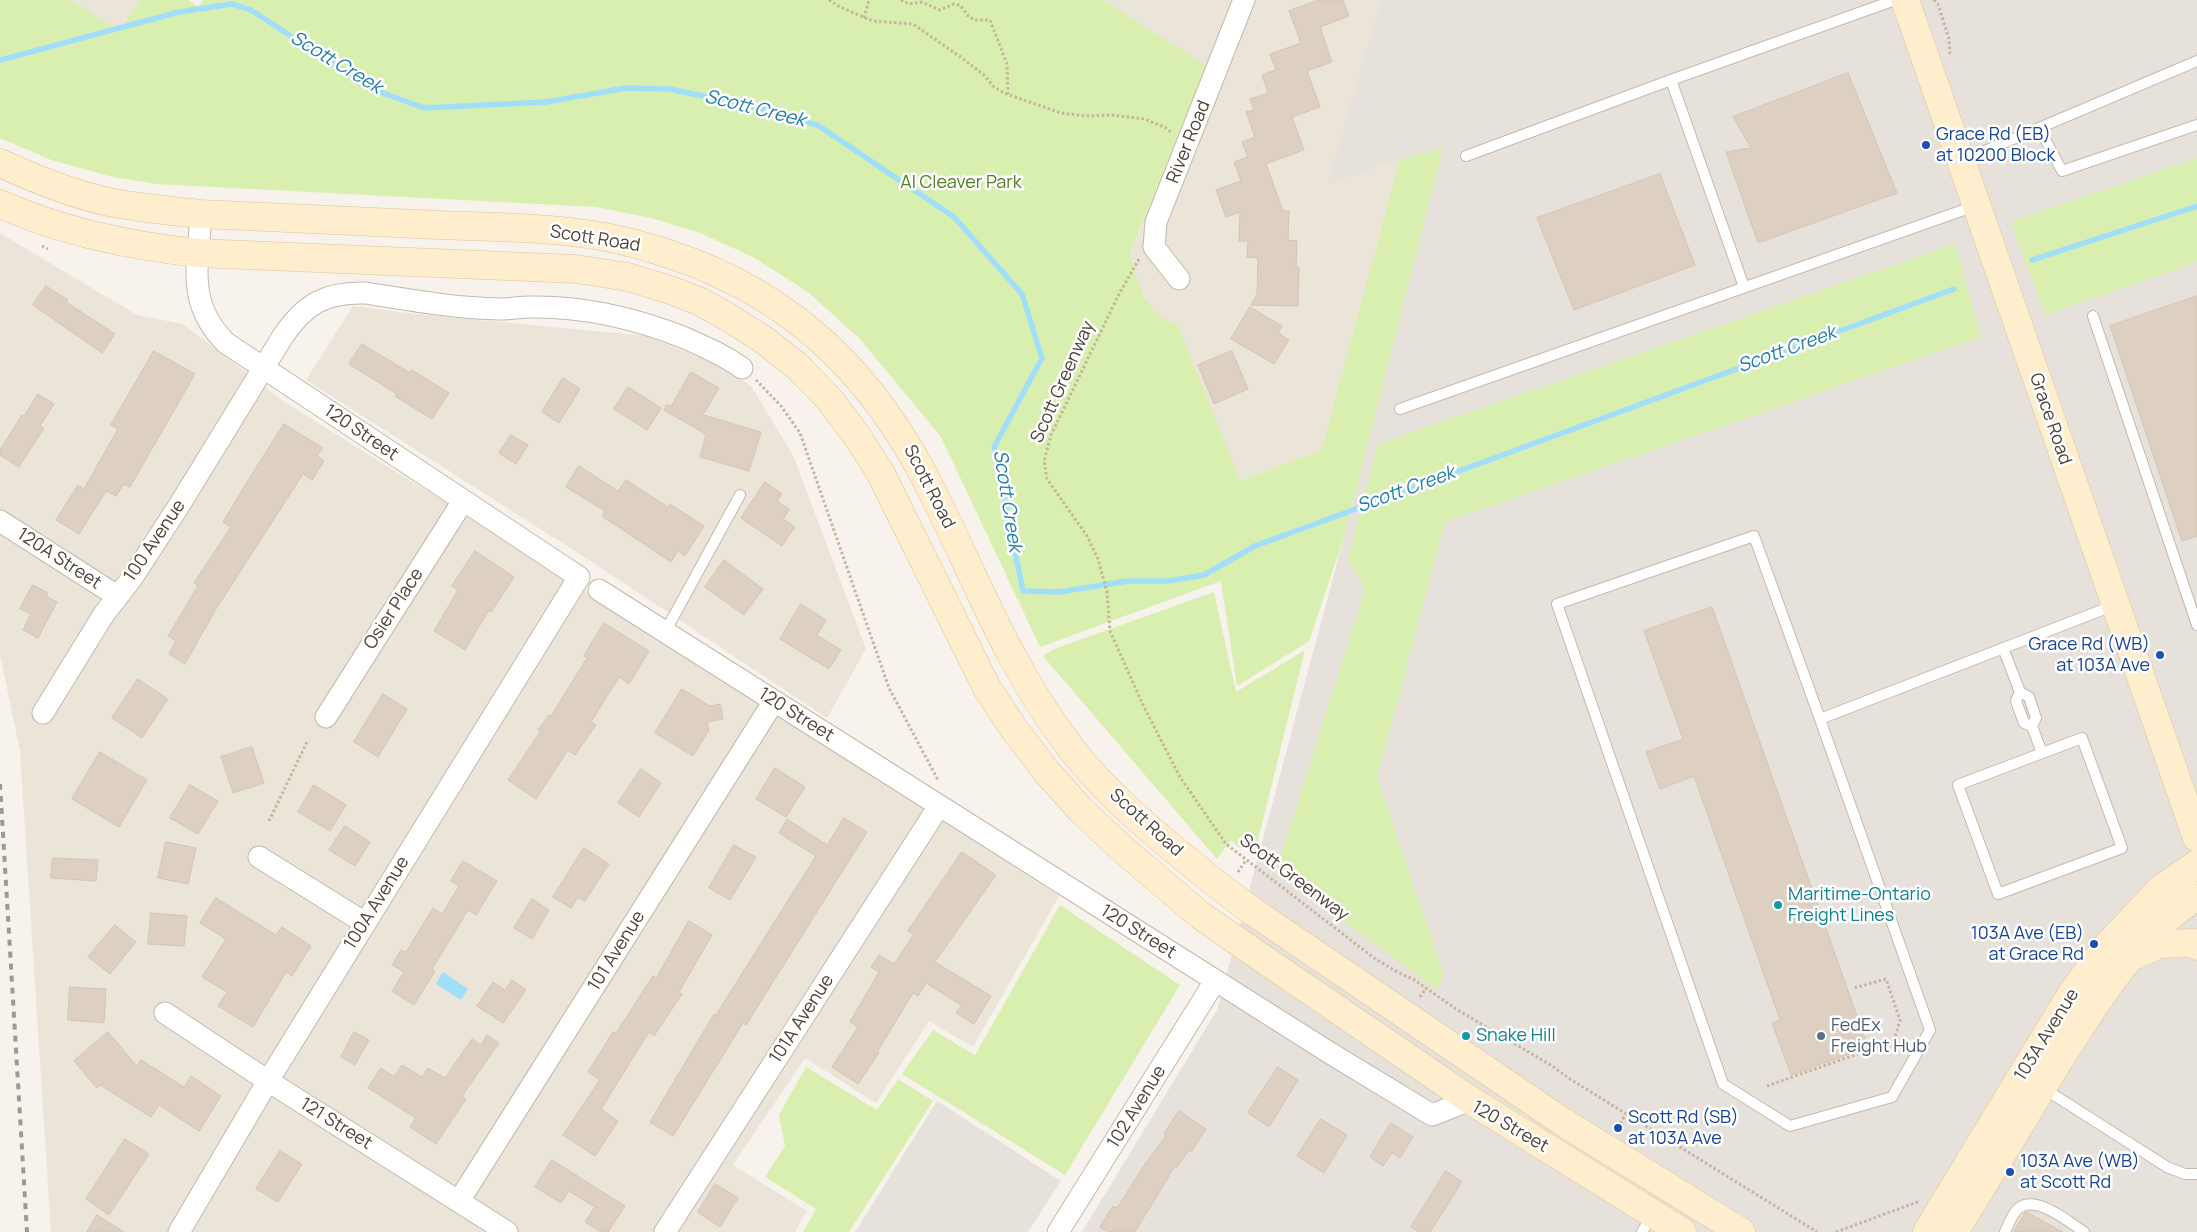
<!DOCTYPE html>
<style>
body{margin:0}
canvas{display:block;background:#f7f2eb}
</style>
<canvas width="2197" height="1232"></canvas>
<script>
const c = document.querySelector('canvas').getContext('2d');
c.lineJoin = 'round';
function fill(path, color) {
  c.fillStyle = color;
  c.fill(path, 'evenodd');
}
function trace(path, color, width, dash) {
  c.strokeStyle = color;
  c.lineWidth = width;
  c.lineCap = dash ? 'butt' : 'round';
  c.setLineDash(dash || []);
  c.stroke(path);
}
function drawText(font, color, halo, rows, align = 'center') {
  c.font = font + ' Manrope,sans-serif';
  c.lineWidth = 5;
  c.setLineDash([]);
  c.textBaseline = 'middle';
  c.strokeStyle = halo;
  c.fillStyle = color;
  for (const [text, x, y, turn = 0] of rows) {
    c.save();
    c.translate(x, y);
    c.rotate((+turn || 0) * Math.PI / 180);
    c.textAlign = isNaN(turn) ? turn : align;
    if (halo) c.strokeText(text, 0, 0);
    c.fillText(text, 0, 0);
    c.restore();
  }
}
fill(new Path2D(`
 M71,0H139L120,31Z
 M1103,0H1381L1328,184L1400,159L1321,451L1239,480L1178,325L1165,322L1151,307L1137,282L1130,252L1207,67Z
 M0,233L137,315L183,324L283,401L695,659L1059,896L973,1047L929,1021L876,1103L805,1058L733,1165L807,1211L795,1232H51L20,751L0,655Z
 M353,306L415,314L646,336L723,367L751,386L793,455L866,649L827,718L589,560L306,380Z`), '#ebe4d8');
fill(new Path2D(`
 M1381,0H2197V1232H1082L1217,1010L1344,537L1442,150L1400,159L1327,185Z
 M937,1101L1061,1181L1028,1232H855Z`), '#e7e1dc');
fill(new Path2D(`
 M0,0H71L120,31L139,0H188L198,7L203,0H1103L1207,66L1130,252C1137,281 1146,317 1178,325L1240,480L1321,451L1400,159L1443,149L1344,537L1309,641L1237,686L1221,581L1040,647L941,437L860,339L808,292L751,256L700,233L651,218L596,207L157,184L113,177L51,160L0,138Z
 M2197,158V262L2045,315L2011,222Z
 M1955,244L1981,337L1445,522L1377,778L1444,974L1437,990L1286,878L1280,859L1365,590L1348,559L1378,444Z
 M1214,592L1236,692L1305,650L1257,844L1240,848L1231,840L1217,859L1043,656L1054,649Z
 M1060,905L1180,985L1065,1175L902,1074L933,1030L975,1055Z
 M806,1067L877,1110L898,1079L933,1101L849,1232H803L816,1209L765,1177L785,1146L779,1115Z`), '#d9efb0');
fill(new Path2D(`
 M443,972L468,989L461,1000L436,984Z`), '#a1def9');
trace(new Path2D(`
 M0,60L179,12L232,4L251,10L372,89L424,108L546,102L626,88L669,89L775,111L819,126L954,217L1022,294L1042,358L994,447L1023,591L1059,592L1127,581H1168L1204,575L1255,546L1954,289
 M2032,260L2197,206`), '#a1def9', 5.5);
const building = new Path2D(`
 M1319,0H1343L1349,16L1320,27L1332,62L1307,71L1320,107L1292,117L1304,150L1266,164L1283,211H1289L1288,240L1297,241L1296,267H1299L1298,306L1251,305L1257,294L1258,258L1247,257L1248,241H1239L1240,212L1226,217L1216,190L1241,181L1234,162L1248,157L1242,142L1255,137L1246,112L1254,110L1250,99L1268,93L1262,75L1276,70L1270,54L1301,43L1289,11Z
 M1848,73L1897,193L1758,243L1726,152L1751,148L1733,117Z
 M1660,174L1695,265L1574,310L1537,218Z
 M46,286L68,300L66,302L115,334L102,353L33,305Z
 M2197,296V536L2182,541L2110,326Z
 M1250,307L1282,326L1278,333L1289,340L1274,364L1231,339Z
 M362,344L410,373L412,370L449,393L432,419L395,396L397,394L349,364Z
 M154,351L195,374L130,487L124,484L116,496L106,491L79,534L56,520L78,485L84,489L118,429L111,425Z
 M1232,351L1248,389L1214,404L1198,365Z
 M691,372L719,388L703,415L761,432L749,471L700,457L706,434L664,410L666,405L671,406Z
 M563,378L580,389L559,423L542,412Z
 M628,387L661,408L647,430L614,409Z
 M38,394L54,404L40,426L44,428L19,467L0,455V450L22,415L24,416Z
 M284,424L323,448L317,456L324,461L312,480L303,474L216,609L185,664L169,654L176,641L168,636L198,586L194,583L231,527L223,522L244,487Z
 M511,435L528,445L516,464L499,453Z
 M579,466L618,491L626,480L668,507L670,504L704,526L685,556L678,551L671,562L602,516L605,511L566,487Z
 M765,482L782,494L777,501L789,509L783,519L795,527L782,546L741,518Z
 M475,551L514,577L491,612L489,610L465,650L434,631L458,590L452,586Z
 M724,560L763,589L744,615L705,587Z
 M33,585L48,593L46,596L57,602L38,638L23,630L31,614L20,609Z
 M801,604L826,620L817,635L841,650L829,669L780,639Z
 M1712,607L1868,1047L1791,1075L1772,1023L1780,1020L1694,776L1660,789L1646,752L1683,739L1644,631Z
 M604,623L649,651L629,684L619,677L591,722L596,725L575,755L568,750L536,799L508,780L540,732L538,730L549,715L551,716L587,658L584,656Z
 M138,679L168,699L142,738L112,718Z
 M682,689L710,706L720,704L723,719L707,722L709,730L693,756L655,733Z
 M383,694L407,709L378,757L354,742Z
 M252,747L264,783L233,793L221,757Z
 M100,752L147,780L119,827L72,799Z
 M775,768L805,787L786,817L756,799Z
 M641,769L661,783L639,817L618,803Z
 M190,785L218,801L198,834L170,818Z
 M314,785L346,805L330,831L298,812Z
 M844,818L867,832L746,1025L743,1023L673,1136L650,1122L714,1014L716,1015L816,856L779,833L787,819L827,845Z
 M345,826L370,842L355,866L329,850Z
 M166,842L196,848L188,884L158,878Z
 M734,845L756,857L730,900L709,888Z
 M584,848L609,864L585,901L578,897L571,908L553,897Z
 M962,852L996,875L935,962L991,996L974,1024L956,1013L961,1005L926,983L918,996L913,993L877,1052L879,1053L858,1084L832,1067L858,1027L850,1022L879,972L871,967L879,955L894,964L914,934L908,931Z
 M53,858L98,860L96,881L51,878Z
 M463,861L497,881L476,915L468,910L432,969L435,971L414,1005L392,991L404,972L392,965L401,950L406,952L433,908L442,914L459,886L451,881Z
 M216,898L276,935L282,927L311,946L292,976L286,972L253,1027L218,1006L227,992L202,977L226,939L200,923Z
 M532,899L549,910L532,939L514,928Z
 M151,913L187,916L184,946L148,944Z
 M689,921L712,935L679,992L682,994L654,1036L649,1032L601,1109L618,1121L595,1156L563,1135L600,1080L588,1072L613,1032L616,1033L653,976L656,978Z
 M115,925L136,942L110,974L88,957Z
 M512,980L526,990L503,1023L477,1006L493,982L505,990Z
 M70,987L106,989L104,1023L68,1020Z
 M108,1032L137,1066L141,1060L184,1087L191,1076L221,1096L199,1131L159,1105L151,1117L100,1085L97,1088L74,1061Z
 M354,1032L369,1040L355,1065L341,1057Z
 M487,1035L499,1043L462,1096L466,1099L436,1144L410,1127L416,1118L368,1088L381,1068L394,1077L402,1065L422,1077L428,1068L445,1078L472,1039L481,1045Z
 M1278,1067L1298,1080L1269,1127L1248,1113Z
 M1179,1111L1206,1129L1191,1152L1189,1150L1177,1167L1175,1166L1135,1232H1108L1100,1227L1113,1206L1117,1208L1145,1164L1166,1136L1164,1134Z
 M1321,1119L1347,1135L1324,1173L1297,1156Z
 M1391,1123L1413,1137L1400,1158L1392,1153L1383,1166L1370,1157Z
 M125,1139L149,1154L109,1215L86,1199Z
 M280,1151L302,1164L278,1202L256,1189Z
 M552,1160L625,1206L608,1232H601L585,1222L595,1207L569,1191L561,1203L535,1187Z
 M1446,1171L1462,1182L1430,1232H1419L1411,1227Z
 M715,1184L738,1198L720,1227L698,1212Z
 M2026,1212L2063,1232H2014Z
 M97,1215L124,1232H87Z`);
fill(building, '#ddd0c2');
trace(building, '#d6c4b1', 1);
const lane = new Path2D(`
 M2039,128L2062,171L2197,125
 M1466,156L1671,80
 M1961,161L2197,61
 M1744,287L1671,80L1895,0
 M2093,316L2197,625
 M1400,409L1975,206
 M665,632L740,495
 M2003,648L2020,692L2016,701L2024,723L2032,726L2036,718L2029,697L2020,692
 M1820,719L1754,536L1557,604L1723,1084L1790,1126L1892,1097L1930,1030L1820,719L2115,605
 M2032,726L2042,753
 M2082,738L2122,848L1998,894L1958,785Z
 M2043,1088L2167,1167L2185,1174H2197
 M1642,1232L1652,1216
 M2005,1232C2008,1226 2011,1217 2016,1211C2032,1191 2069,1222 2084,1232`);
const street = new Path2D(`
 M1179,279L1154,247L1156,222L1244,0
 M0,521L117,596
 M599,590L1330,1053L1432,1115L1470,1100
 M43,713L104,614L132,578L180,504L283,336C305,304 325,292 365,293C409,300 455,308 500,309C510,309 520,307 530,307C584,306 635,318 685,338C705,347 724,355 742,368
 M326,717L463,501
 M259,857L365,923
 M165,1013L268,1081L507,1232
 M459,1201L774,701
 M179,1232L268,1081L579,577L226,343C186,303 198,266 201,214
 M665,1232L939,806
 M1058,1232L1215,981`);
const secondary = new Path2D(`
 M1905,0L2197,838
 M0,163C35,179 71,194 109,202C139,208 170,211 201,214C280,218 360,221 439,225C494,227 551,227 605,237C627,241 648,247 669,254C796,296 877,378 935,497C977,582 1012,672 1070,747C1109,798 1161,839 1210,879
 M0,204C63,232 130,246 198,253L576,269L628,277L670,290L699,301L728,317L764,340L797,366L829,399L857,436L880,472L987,688L1014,729L1046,771L1080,809L1119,846L1200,915
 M1252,911L1563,1122L1741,1232
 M1243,945L1470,1100L1682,1232
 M2136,955L2159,944L2194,943L2197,946
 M1927,1232L2072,993L2108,945L2162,888L2197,864
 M1954,1232C1984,1183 2014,1135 2043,1086C2084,1021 2131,938 2197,896`);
trace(lane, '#c4b9ac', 12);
trace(street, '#c4b9ac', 23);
trace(secondary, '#dcc396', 29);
trace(new Path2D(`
 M829,0L840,7L873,21L913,24L962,58L984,75L994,87L1004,93L1061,113L1086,116L1112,115L1145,119L1166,128L1172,133
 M901,0L909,4L922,2L940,10L954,4L960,5L969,17L975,20H990L1007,64L1008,94
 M1934,0L1938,4L1949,39L1950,56
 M864,18L869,0
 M42,246L48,249
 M1139,259L1118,296L1051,435L1044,461L1047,479L1087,536L1098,559L1107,592L1110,631L1143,705L1180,777L1226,844L1374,958L1399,973L1413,979L1456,1009L1552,1066L1570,1079L1817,1232
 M756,380L781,406L800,433L889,688L938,780
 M269,821L308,740
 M1238,872L1246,860
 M1420,997L1426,988
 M1767,1086L1894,1041L1900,1020L1886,979L1854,988
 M1618,1128L1626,1113
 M1836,1232L1920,1201`), '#c8b49b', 3, [2.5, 2.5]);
trace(lane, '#fff', 10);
trace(street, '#fff', 21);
trace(secondary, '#ffeecd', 28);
trace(new Path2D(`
 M0,784L27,1232`), '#9a9a9a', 4, [6, 6]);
const secondaryBridge = new Path2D(`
 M1210,879L1252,911
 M1200,915L1243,945`);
trace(secondaryBridge, '#dcc396', 29, []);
trace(secondaryBridge, '#ffeecd', 28);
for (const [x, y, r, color] of [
 [1926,145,5,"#1a4fb4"],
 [2160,655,5,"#1a4fb4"],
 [1778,905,5,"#0f9aa8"],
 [2094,944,5,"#1a4fb4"],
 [1466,1036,5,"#0f9aa8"],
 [1821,1036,5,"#5c6f8a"],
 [1618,1128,5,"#1a4fb4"],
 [2010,1172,5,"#1a4fb4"]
]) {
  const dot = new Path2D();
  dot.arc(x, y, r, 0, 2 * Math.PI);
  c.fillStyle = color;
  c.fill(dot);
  trace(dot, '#fff', 2);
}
drawText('18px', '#164399', '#fff', [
 ["Grace Rd (EB)",1936,135],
 ["at 10200 Block",1936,156],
 ["Grace Rd (WB)",2150,645,"right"],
 ["at 103A Ave",2150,666,"right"],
 ["103A Ave (EB)",2084,934,"right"],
 ["at Grace Rd",2084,955,"right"],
 ["Scott Rd (SB)",1628,1118],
 ["at 103A Ave",1628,1139],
 ["103A Ave (WB)",2020,1162],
 ["at Scott Rd",2020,1183]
], 'left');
drawText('18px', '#4d4237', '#fff', [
 ["River Road",1189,142,-68],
 ["Scott Road",595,239,9],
 ["Scott Greenway",1063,382,-66],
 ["Grace Road",2050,419,71],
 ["120 Street",361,433,34],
 ["Scott Road",929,487,63],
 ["100 Avenue",155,541,-56],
 ["120A Street",59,559,33],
 ["Osier Place",394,609,-57],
 ["120 Street",796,715,32],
 ["Scott Road",1146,823,42],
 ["Scott Greenway",1294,878,37],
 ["100A Avenue",377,903,-58],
 ["120 Street",1138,932,32],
 ["101 Avenue",617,951,-58],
 ["101A Avenue",802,1019,-57],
 ["103A Avenue",2047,1035,-58],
 ["102 Avenue",1137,1107,-58],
 ["121 Street",336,1124,32],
 ["120 Street",1510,1127,30]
]);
drawText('18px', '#4f8121', '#fff', [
 ["Al Cleaver Park",961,183]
]);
drawText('18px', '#0d838f', '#fff', [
 ["Maritime-Ontario",1788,895],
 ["Freight Lines",1788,916],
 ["Snake Hill",1476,1036]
], 'left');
drawText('18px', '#4e5e75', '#fff', [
 ["FedEx",1831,1026],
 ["Freight Hub",1831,1047]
], 'left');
drawText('italic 19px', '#1f7eac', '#fff', [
 ["Scott Creek",336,63,31],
 ["Scott Creek",755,109,14],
 ["Scott Creek",1787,350,-20],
 ["Scott Creek",1406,490,-20],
 ["Scott Creek",1007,501,81]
]);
</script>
